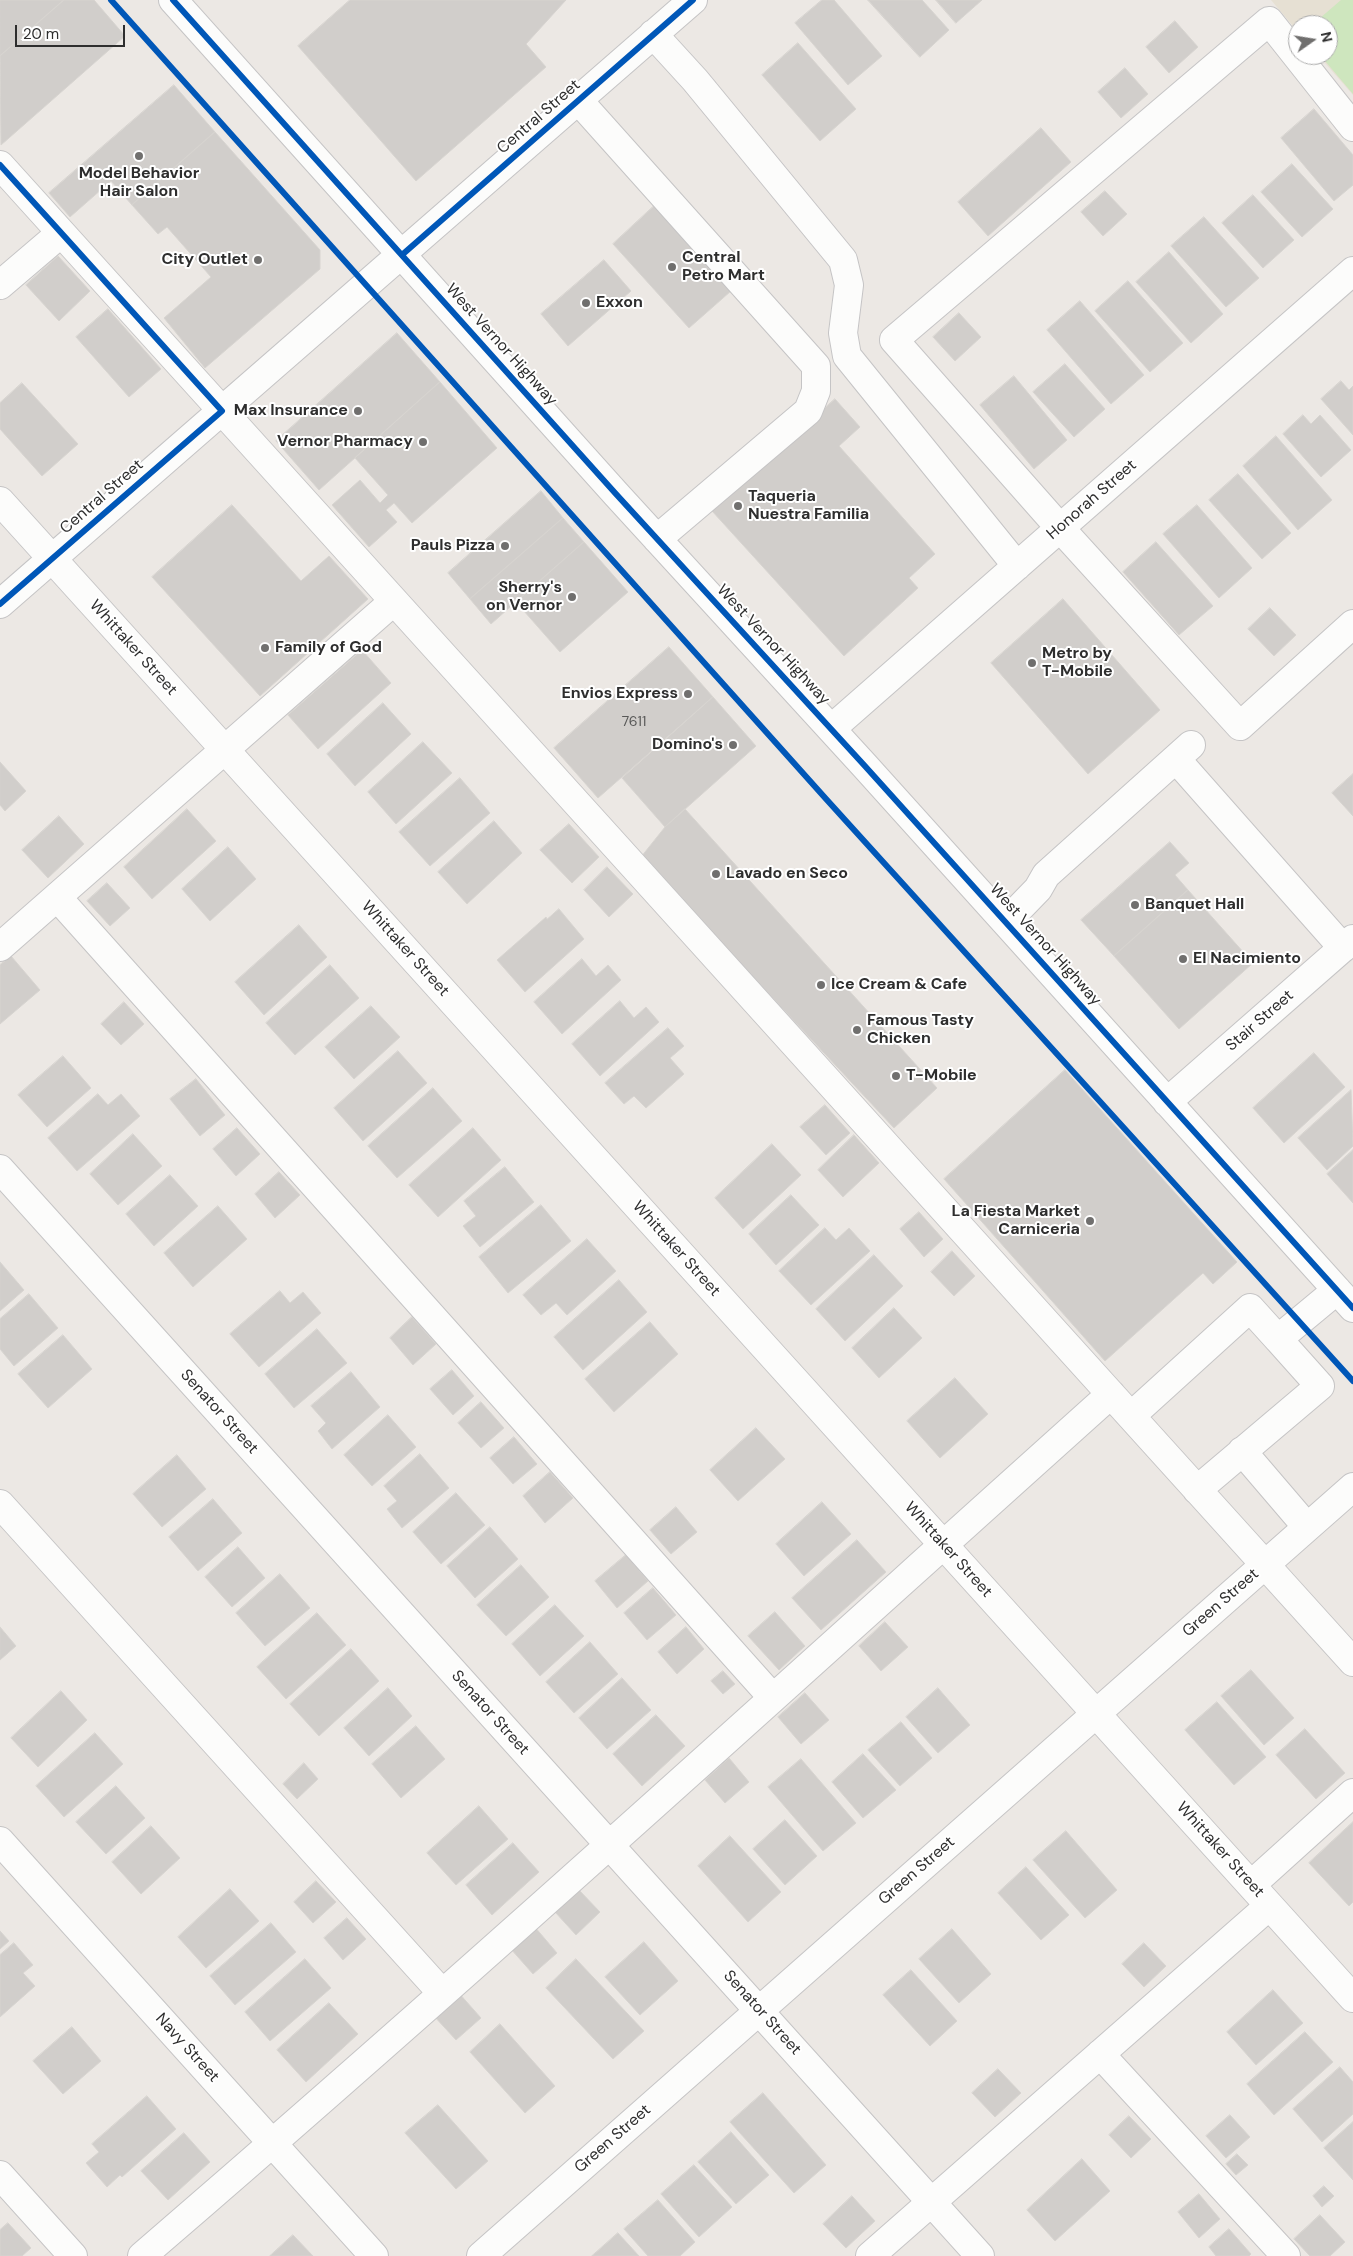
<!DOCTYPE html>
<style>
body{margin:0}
#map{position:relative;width:1353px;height:2256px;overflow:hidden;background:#ece8e4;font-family:"DM Sans",sans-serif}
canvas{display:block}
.north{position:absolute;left:1288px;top:15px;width:50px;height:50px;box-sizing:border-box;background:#fff;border:1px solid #ababab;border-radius:50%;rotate:77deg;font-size:14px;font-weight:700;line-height:20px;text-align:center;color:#2e2e2e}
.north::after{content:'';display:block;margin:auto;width:18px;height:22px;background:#706f6e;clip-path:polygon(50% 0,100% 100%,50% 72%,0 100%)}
.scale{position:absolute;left:15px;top:25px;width:110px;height:22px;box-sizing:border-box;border:2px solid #2e2e2e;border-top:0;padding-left:6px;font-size:15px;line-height:18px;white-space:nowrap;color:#2e2e2e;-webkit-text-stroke:4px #fff;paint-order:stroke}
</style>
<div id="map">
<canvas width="1353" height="2256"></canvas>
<div class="north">N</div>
<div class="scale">20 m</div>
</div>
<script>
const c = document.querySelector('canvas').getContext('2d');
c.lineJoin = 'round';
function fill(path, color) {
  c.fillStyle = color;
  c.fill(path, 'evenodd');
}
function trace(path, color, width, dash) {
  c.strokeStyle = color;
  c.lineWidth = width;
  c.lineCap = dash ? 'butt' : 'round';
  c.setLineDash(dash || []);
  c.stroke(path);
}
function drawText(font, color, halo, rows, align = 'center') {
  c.font = font + ' "DM Sans",sans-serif';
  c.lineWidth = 4;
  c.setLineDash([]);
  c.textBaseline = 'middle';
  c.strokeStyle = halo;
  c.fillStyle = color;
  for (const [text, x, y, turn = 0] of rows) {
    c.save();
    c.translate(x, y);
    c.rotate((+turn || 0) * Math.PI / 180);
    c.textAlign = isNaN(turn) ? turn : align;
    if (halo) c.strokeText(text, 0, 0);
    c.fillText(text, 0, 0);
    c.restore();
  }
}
fill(new Path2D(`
 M1271,0H1353V95L1318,55H1328V25H1298V32Z`), '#e6e0d3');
fill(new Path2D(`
 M1341,0H1353V94L1320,55H1328V25H1312Z`), '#cee6be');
const building = new Path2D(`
 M0,0H64L0,56Z
 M64,0H94L125,36L1,145L0,56Z
 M350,0H566L526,44L546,67L416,181L298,46Z
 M822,0H834L882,56L848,85L795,23Z
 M868,0H922L949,30L920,57Z
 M936,0H982L956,23Z
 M1175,21L1198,47L1169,73L1146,47Z
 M798,43L856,109L820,141L762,75Z
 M1125,68L1148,94L1121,118L1098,92Z
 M174,85L215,132L132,205L111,181L70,217L49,193Z
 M1314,109L1353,155V185L1334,201L1281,138Z
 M1041,128L1071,162L988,236L958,202Z
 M215,132L320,250V269L205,368L164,318L211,277L167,227L158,234L132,205Z
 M1292,164L1333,209L1302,237L1261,192Z
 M1105,191L1127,214L1103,236L1081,212Z
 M1253,195L1294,240L1263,268L1222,223Z
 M654,206L731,291L689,328L613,244Z
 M1204,217L1259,278L1226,307L1171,246Z
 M1169,252L1223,314L1191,343L1136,282Z
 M58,256L90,291L59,321L26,285Z
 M604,260L631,291L568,346L541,314Z
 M1128,281L1183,343L1150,372L1095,311Z
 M1080,301L1144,375L1111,404L1047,330Z
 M108,309L161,369L129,397L76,337Z
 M959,313L981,337L955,361L933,337Z
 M397,333L440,382L319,490L276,441Z
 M1065,364L1105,409L1074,437L1033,392Z
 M1014,376L1067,440L1034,469L980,405Z
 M1341,381L1349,390L1353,386V435L1321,399Z
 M440,382L497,448L412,523L394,503L386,510L397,522L369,547L332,505L360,480L380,503L388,495L355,458Z
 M22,383L78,444L42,476L0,429V403Z
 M835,399L860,427L839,446L935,554L909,578L918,588L844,656L712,511Z
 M1303,415L1311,424L1320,415L1351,450L1321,477L1283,434Z
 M1276,436L1332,500L1298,530L1243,466Z
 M1238,474L1291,533L1262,559L1209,500Z
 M541,491L563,518L470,599L448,573Z
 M232,505L301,581L329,556L368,599L260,696L152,577Z
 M1197,505L1252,568L1219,598L1163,534Z
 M563,518L584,542L491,624L470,599Z
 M584,542L628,592L560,652L516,602Z
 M1156,542L1213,606L1179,635L1123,572Z
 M1063,599L1160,710L1088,774L991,663Z
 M1270,608L1296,635L1274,656L1248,629Z
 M669,647L713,697L598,798L554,748Z
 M362,650L391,683L318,749L288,715Z
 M713,697L756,746L665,827L622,778Z
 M383,703L411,734L355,786L327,754Z
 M423,742L452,773L396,824L368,792Z
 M0,762L26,791L5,811L0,805Z
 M1353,774V816L1332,793Z
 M460,778L490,813L430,866L399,832Z
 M187,809L216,841L152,899L124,867Z
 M685,809L937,1088L894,1128L641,857L665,827Z
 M59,816L84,844L48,878L22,850Z
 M494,821L522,853L467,904L438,872Z
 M569,824L599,857L572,883L540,850Z
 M1170,842L1189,863L1175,875L1188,890L1114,956L1081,920Z
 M228,847L256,879L210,921L182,889Z
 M607,867L633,894L609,917L584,890Z
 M107,883L130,908L110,926L87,901Z
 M1188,890L1253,963L1179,1029L1114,956Z
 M559,909L584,939L525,992L497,960L546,917L547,919Z
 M299,925L327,957L264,1015L235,982Z
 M11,956L40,990L0,1024V965Z
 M582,959L596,976L608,965L621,980L562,1034L534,1002Z
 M330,965L359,998L295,1055L266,1023Z
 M620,1001L634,1018L646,1007L659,1022L600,1076L572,1044Z
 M124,1002L144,1024L121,1045L101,1024Z
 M371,1006L400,1037L354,1079L325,1047Z
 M668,1028L684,1046L670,1058L684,1074L646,1108L634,1096L624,1104L605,1083Z
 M398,1051L427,1083L363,1141L334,1108Z
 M1314,1053L1345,1087L1284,1143L1253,1108Z
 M63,1056L91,1088L47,1127L18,1095Z
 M1065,1070L1237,1262L1213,1284L1203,1273L1105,1361L944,1179Z
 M196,1079L225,1115L200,1136L170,1099Z
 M433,1088L462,1121L397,1178L368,1146Z
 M1351,1090L1353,1146L1327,1170L1298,1138Z
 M98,1094L108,1105L121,1094L140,1116L77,1171L48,1138Z
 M825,1105L850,1133L826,1155L800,1127Z
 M237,1128L260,1154L236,1176L213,1149Z
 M473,1128L501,1160L438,1217L409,1185Z
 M133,1134L162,1166L118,1205L90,1174Z
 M854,1135L879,1163L843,1197L818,1170Z
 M772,1144L801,1175L743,1229L715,1198Z
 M1353,1150V1203L1327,1174Z
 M505,1167L534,1202L480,1247L463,1226L476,1216L464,1201Z
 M279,1172L300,1195L275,1218L255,1194Z
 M170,1175L198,1206L154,1246L126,1214Z
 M791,1195L819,1225L776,1265L749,1234Z
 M541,1205L571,1241L508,1293L479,1257Z
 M218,1206L247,1239L193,1287L164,1253Z
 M919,1212L943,1239L924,1257L900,1229Z
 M825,1228L836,1240L849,1228L870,1251L811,1305L779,1271Z
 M587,1239L616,1271L567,1315L556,1303L541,1315L523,1295Z
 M952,1251L975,1276L954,1296L931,1272Z
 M874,1255L903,1286L845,1341L816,1309Z
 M0,1262L24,1290L0,1311Z
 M619,1280L647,1312L583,1370L554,1337Z
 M280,1291L290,1303L303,1292L321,1313L259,1367L230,1334Z
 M29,1294L58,1328L14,1366L0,1349V1319Z
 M894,1308L922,1338L879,1378L852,1348Z
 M412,1317L436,1344L413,1365L390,1338Z
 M650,1322L678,1354L614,1412L585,1379Z
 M317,1329L347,1363L294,1408L265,1374Z
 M63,1335L92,1369L48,1408L18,1374Z
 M452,1370L474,1396L453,1415L430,1389Z
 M351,1372L380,1407L332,1449L318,1431L326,1423L311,1406Z
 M955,1378L988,1414L940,1458L907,1421Z
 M481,1402L504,1428L481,1448L458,1423Z
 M388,1415L416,1447L372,1486L344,1455Z
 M756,1428L785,1459L738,1501L710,1470Z
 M514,1437L537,1464L513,1484L490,1458Z
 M420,1454L449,1488L402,1528L387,1509L397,1501L384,1486Z
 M177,1455L206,1489L162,1527L133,1494Z
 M550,1472L573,1498L545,1523L523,1496Z
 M456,1493L485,1525L441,1564L413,1532Z
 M213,1499L242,1533L198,1571L169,1537Z
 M822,1502L851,1534L804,1576L776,1544Z
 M676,1507L697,1532L671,1554L650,1530Z
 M490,1527L518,1559L475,1598L447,1566Z
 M857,1540L886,1572L821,1630L792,1598Z
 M238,1547L265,1578L232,1607L205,1577Z
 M626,1555L648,1581L617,1608L595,1581Z
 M521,1565L549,1597L506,1636L477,1605Z
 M280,1574L310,1608L265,1646L236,1613Z
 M653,1588L676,1615L647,1640L624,1613Z
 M555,1605L584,1636L540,1676L512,1644Z
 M775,1612L805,1646L779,1670L748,1636Z
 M317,1613L346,1645L286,1699L257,1667Z
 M885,1622L908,1647L881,1671L859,1646Z
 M0,1627L16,1646L0,1660Z
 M686,1627L704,1649L677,1674L658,1652Z
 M590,1642L618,1674L574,1713L546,1682Z
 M351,1649L379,1681L319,1736L290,1704Z
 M1251,1670L1294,1718L1264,1745L1221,1696Z
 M723,1671L735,1684L723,1694L711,1681Z
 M622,1678L651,1710L607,1749L579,1718Z
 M388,1688L412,1716L369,1756L344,1728Z
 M938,1688L970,1725L938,1753L906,1717Z
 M61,1691L87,1720L38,1767L11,1738Z
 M805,1693L829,1720L801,1744L778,1717Z
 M1217,1702L1266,1757L1234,1785L1185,1730Z
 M656,1715L685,1746L642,1786L613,1754Z
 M901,1722L932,1758L900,1786L868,1750Z
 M416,1726L445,1759L401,1798L372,1764Z
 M1305,1729L1345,1773L1316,1799L1276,1755Z
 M95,1733L123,1764L64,1817L36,1786Z
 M863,1754L896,1790L863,1818L832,1782Z
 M729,1758L749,1782L725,1803L705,1780Z
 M801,1759L856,1823L823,1851L768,1787Z
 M304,1763L318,1779L297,1799L283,1784Z
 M116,1786L145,1818L106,1854L76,1822Z
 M479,1806L508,1839L456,1885L427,1853Z
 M785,1820L817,1856L785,1885L753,1849Z
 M1353,1822V1902L1349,1906L1309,1863Z
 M151,1826L180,1858L141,1894L112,1862Z
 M1066,1831L1117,1890L1085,1918L1033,1860Z
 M730,1836L781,1892L748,1922L698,1866Z
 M513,1843L539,1872L492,1915L466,1885Z
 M1026,1867L1069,1915L1041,1940L998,1893Z
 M316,1881L336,1902L313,1923L294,1902Z
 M230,1889L259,1921L206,1968L178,1937Z
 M579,1890L600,1912L576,1935L555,1912Z
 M347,1918L366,1939L343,1960L324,1938Z
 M271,1923L296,1952L235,2005L210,1976Z
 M534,1926L557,1953L533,1974L510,1948Z
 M952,1929L991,1974L959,2003L919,1959Z
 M0,1931L9,1941L0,1949Z
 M644,1942L678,1981L640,2015L605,1977Z
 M14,1943L33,1965L23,1973L35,1986L0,2017V1955Z
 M1144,1943L1166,1966L1144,1987L1122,1964Z
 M305,1959L331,1988L270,2041L245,2012Z
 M576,1959L644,2031L613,2059L546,1988Z
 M911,1970L957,2021L930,2046L883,1995Z
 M1273,1990L1303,2023L1256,2065L1227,2032Z
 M458,1992L481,2018L456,2040L433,2015Z
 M329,2003L358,2034L306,2082L277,2050Z
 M500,2024L555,2086L525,2113L470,2052Z
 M72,2027L101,2061L63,2094L33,2061Z
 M1305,2032L1333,2062L1274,2115L1247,2084Z
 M1340,2067L1353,2082V2114L1322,2142L1293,2109Z
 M998,2069L1021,2093L995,2117L972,2093Z
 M763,2093L826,2165L794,2193L730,2122Z
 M147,2096L176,2129L122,2177L120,2175L107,2187L86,2163L99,2152L92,2144Z
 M438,2105L488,2161L456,2189L405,2133Z
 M1230,2115L1250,2137L1226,2158L1206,2136Z
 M1129,2116L1151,2139L1131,2158L1109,2135Z
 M1353,2122V2180L1324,2148Z
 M731,2132L769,2175L736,2204L698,2162Z
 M184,2133L210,2162L168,2200L141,2171Z
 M1237,2154L1248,2165L1236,2175L1226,2164Z
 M1082,2159L1110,2191L1055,2241L1027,2210Z
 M694,2165L732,2207L699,2237L661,2194Z
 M1324,2186L1334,2196L1322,2207L1313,2196Z
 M1199,2194L1220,2219L1199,2238L1178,2212Z
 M852,2196L875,2221L846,2248L823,2224Z
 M658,2200L695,2242L680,2256H648L624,2229Z
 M1320,2215L1345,2242L1330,2256H1310L1294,2239Z
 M8,2223L31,2248L22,2256H0V2230Z
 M1229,2229L1251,2254L1249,2256H1216L1209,2247Z
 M618,2233L639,2256H592Z
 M293,2235L313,2256H270Z`);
fill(building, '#d1cecb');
trace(building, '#d7d4d0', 1);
const minor = new Path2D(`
 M173,0L616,494L864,765L1353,1308
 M653,34L695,80L843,260L849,285L843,333L847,356L1017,566
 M578,100L816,366V391L808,411L657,539
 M1353,127L1269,21L894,340L1060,528L1240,726L1353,624
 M0,165L1353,1662
 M0,285L61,233
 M0,501L1353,1998
 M0,604L693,0
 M831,729L1353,271
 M1176,759L1343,948
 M57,897L773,1698
 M1006,922L1038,889L1046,875L1191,745
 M0,947L394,601
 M1167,1102L1353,939
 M0,1169L980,2256
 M1131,1416L1250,1308L1278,1339
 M1242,1451L1307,1527
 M1197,1490L1320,1386L1278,1339L1337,1290
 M0,1504L442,1993
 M0,1841L374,2256
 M1251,1885L1353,1793
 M1100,2054L1286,2256
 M0,2175L73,2256
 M142,2256C470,1974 789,1683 1111,1394
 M481,2256L1353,1487
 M870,2256L1269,1906`);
trace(minor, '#c5c4c5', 30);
trace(minor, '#fcfcfb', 28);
trace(new Path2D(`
 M111,0L827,800L1353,1381
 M173,0L616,494L864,765L1353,1308
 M0,165L222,411L0,604
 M403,254L693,0`), '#0057b8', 6);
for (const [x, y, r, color] of [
 [139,156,5,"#706f6e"],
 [258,260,5,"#706f6e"],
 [672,267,5,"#706f6e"],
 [586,303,5,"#706f6e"],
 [358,411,5,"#706f6e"],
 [423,442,5,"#706f6e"],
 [738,506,5,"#706f6e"],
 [505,546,5,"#706f6e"],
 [572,597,5,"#706f6e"],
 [265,648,5,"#706f6e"],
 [1032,663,5,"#706f6e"],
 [688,694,5,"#706f6e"],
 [733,745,5,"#706f6e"],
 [716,874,5,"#706f6e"],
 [1135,905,5,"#706f6e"],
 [1183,959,5,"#706f6e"],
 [821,985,5,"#706f6e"],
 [857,1030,5,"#706f6e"],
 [896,1076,5,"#706f6e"],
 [1090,1221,5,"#706f6e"]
]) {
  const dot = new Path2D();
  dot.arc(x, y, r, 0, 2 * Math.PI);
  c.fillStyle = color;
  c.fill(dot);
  trace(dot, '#fff', 2);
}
drawText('14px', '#585857', null, [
 ["7611",634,722]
]);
drawText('16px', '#2e2e2e', '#fff', [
 ["Central Street",539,117,-41],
 ["West Vernor Highway",501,345,48],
 ["Central Street",102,497,-41],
 ["Honorah Street",1092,500,-41],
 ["West Vernor Highway",773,645,47],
 ["Whittaker Street",133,648,48],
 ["West Vernor Highway",1045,945,48],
 ["Whittaker Street",405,949,48],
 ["Stair Street",1260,1021,-41],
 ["Whittaker Street",676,1249,48],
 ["Senator Street",219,1412,48],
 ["Whittaker Street",948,1550,48],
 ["Green Street",1221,1603,-41],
 ["Senator Street",490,1713,48],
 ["Whittaker Street",1220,1850,48],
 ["Green Street",917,1871,-41],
 ["Senator Street",762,2013,48],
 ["Navy Street",187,2048,48],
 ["Green Street",613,2139,-41]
]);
drawText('bold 16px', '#2e2e2e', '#fff', [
 ["Model Behavior",139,174,"center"],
 ["Hair Salon",139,192,"center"],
 ["Central",682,258],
 ["Petro Mart",682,276],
 ["City Outlet",248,260,"right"],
 ["Exxon",596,303],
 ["Max Insurance",348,411,"right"],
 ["Vernor Pharmacy",413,442,"right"],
 ["Taqueria",748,497],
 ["Nuestra Familia",748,515],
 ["Pauls Pizza",495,546,"right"],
 ["Sherry's",562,588,"right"],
 ["on Vernor",562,606,"right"],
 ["Family of God",275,648],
 ["Metro by",1042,654],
 ["T-Mobile",1042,672],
 ["Envios Express",678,694,"right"],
 ["Domino's",723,745,"right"],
 ["Lavado en Seco",726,874],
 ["Banquet Hall",1145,905],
 ["El Nacimiento",1193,959],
 ["Ice Cream & Cafe",831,985],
 ["Famous Tasty",867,1021],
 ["Chicken",867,1039],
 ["T-Mobile",906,1076],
 ["La Fiesta Market",1080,1212,"right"],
 ["Carniceria",1080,1230,"right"]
], 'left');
</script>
